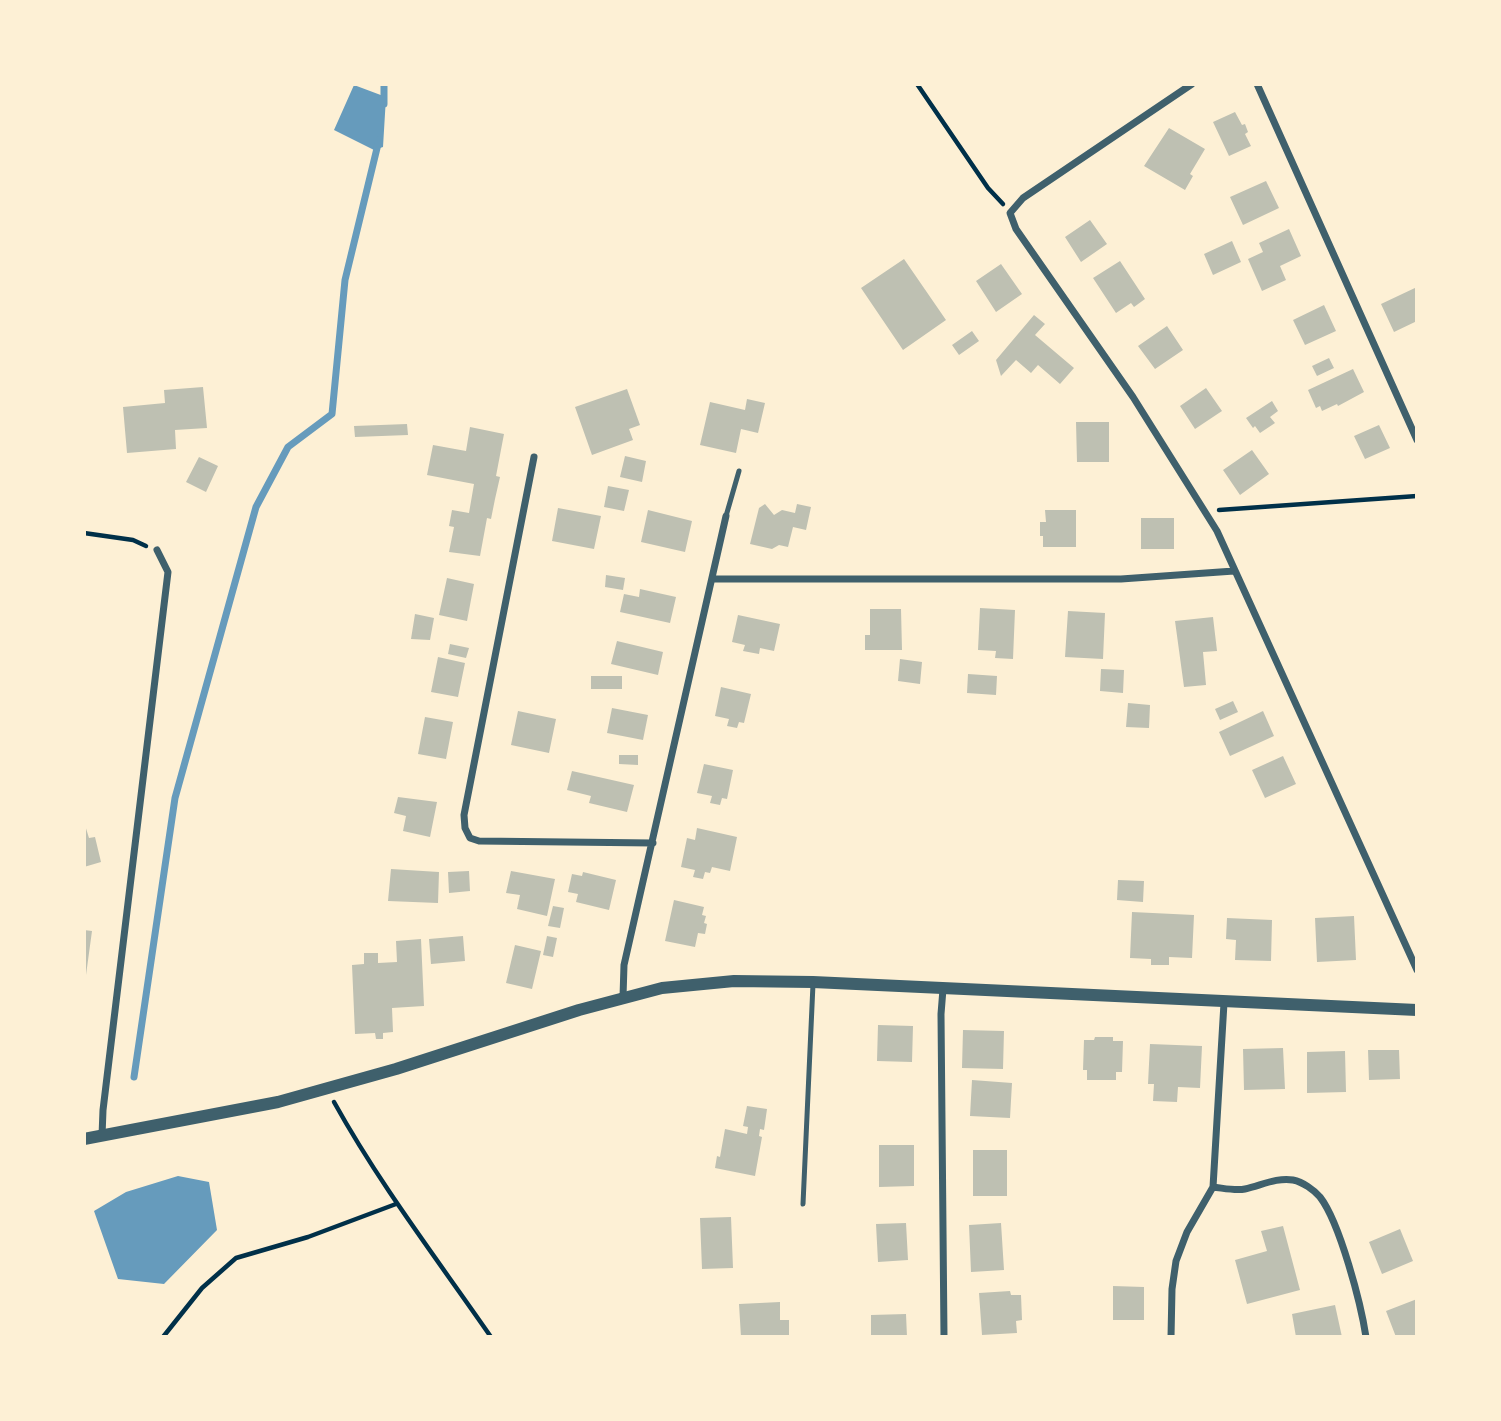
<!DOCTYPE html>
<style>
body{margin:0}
#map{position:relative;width:1501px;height:1421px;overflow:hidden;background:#fdf0d5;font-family:Cabin,sans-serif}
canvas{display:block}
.frame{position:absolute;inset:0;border:86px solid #fdf0d5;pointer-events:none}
</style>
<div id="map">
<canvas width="1501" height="1421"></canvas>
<div class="frame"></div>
</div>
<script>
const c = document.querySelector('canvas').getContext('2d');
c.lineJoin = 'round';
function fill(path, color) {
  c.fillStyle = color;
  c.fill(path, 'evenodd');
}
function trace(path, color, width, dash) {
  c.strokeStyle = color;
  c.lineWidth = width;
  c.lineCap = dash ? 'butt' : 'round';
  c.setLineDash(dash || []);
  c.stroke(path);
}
fill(new Path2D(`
 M354,85L386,97L383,147L374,150L334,130Z
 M178,1176L209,1182L217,1230L164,1284L118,1279L94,1211L126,1192Z`), '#669bbc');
trace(new Path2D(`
 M384,104V84
 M134,1077L175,798L256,507L288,447L332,414L345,280L379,140`), '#669bbc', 7);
fill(new Path2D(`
 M1235,112L1242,125L1245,124L1248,132L1245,134L1251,146L1229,156L1213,122Z
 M1169,128L1205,149L1190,174L1193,176L1185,190L1144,166Z
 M1266,181L1279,208L1243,225L1230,197Z
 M1090,220L1107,244L1081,262L1065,237Z
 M1289,229L1301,256L1280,266L1286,280L1262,291L1248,259L1263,252L1259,243Z
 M1232,241L1241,262L1213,275L1204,254Z
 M904,259L946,320L903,350L861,288Z
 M1120,261L1145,299L1134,307L1131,303L1116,313L1093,278Z
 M1001,264L1022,294L996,312L976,281Z
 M1417,287V321L1394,332L1381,304Z
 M1324,305L1336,331L1305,345L1293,320Z
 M1034,315L1045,324L1035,335L1074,368L1060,384L1038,365L1031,373L1016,360L1001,376L996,360Z
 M1167,326L1183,350L1155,369L1138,346Z
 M972,331L979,341L959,355L952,345Z
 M1329,358L1334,368L1317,376L1312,366Z
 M1353,369L1364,392L1338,406L1337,404L1322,411L1320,406L1316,408L1308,390Z
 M203,387L207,428L175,430L176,449L127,453L123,407L165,403L164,390Z
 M1206,388L1222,411L1195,429L1180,406Z
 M627,389L640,425L629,429L633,440L592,455L575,407Z
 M747,399L765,403L758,433L741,429L736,453L700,445L710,402L745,410Z
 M1272,401L1278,411L1270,417L1275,423L1260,433L1255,426L1253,428L1246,418Z
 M1076,422H1109V462H1077Z
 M407,424L408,435L355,437L354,426Z
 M1379,425L1390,448L1365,459L1354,436Z
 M470,427L504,434L496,476L500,477L495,499L491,519L487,518L480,556L449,552L454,527L449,526L452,510L469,513L474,484L427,475L433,445L466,451Z
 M1252,450L1269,474L1240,495L1223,470Z
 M625,456L646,461L642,482L620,477Z
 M199,457L218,466L206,492L186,482Z
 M608,486L629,490L624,511L604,507Z
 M765,504L774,515L782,510L795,513L797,504L811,507L806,530L793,527L788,547L779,545L772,549L750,544L759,508Z
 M558,508L601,516L594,549L552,541Z
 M648,510L692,521L685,552L641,542Z
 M1045,510H1076V547H1043V536H1040V522H1046Z
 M1141,518H1174V549H1141Z
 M606,575L625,578L623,590L605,587Z
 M447,578L474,584L467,621L439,615Z
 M640,589L676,597L670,623L620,612L624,594L639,597Z
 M980,608L1015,610L1013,659L995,658L996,651L978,650Z
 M870,609H901L902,650H865V635H870Z
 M1068,611L1105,613L1103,659L1065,657Z
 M415,614L434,618L430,640L411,639Z
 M738,615L780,624L774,651L760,648L759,654L743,651L745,645L732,642Z
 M1213,617L1217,651L1203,652L1206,685L1184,687L1175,621Z
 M617,641L663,652L658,675L611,664Z
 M450,644L469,648L466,658L448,654Z
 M438,657L465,663L458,697L431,692Z
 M900,659L922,662L920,684L898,681Z
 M1101,669L1124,670L1123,693L1100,691Z
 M968,674L997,676L996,695L967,693Z
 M591,676H622V689H591Z
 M721,687L751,694L744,723L739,722L737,728L727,726L729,719L715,716Z
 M1233,701L1238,712L1220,720L1215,709Z
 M1128,703L1150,705L1149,728L1126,727Z
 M612,708L648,715L643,740L607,733Z
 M518,711L556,719L549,753L511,745Z
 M1263,711L1274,736L1230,756L1219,732Z
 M425,717L453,722L446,759L418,754Z
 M619,755H638V765L619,764Z
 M1283,756L1296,784L1265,798L1252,770Z
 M704,764L733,770L727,799L722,798L720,805L710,803L712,796L697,793Z
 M572,771L634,785L627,812L589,803L591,796L567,790Z
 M398,797L437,802L430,837L403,831L406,816L394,813Z
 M84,822L89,838L95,837L101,862L84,867Z
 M697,828L737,837L730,871L712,867L710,873L705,872L703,879L693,877L695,870L681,867L687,838L695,840Z
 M391,869L439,872L438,903L388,901Z
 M469,871L470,891L449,893L448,872Z
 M511,871L555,879L547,916L517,909L520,895L506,893Z
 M583,872L616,880L609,910L576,902L578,894L568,892L572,874L582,876Z
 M1118,880L1144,881L1143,902L1117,900Z
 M674,900L704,907L702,915L706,916L704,923L707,924L705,934L698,933L695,947L665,941Z
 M553,906L564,908L560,928L548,926Z
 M1132,912L1194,915L1192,958L1169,957V965H1151V959L1130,958Z
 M1354,916L1356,960L1317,962L1315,918Z
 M1227,918L1272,920L1271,961L1235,960L1236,940L1226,939Z
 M84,930L92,931L86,975H84Z
 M463,936L465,961L431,964L429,939Z
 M547,936L557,938L553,957L543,955Z
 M421,939L424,1006L392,1008L393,1032L383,1033V1039H376L375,1033L355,1034L352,965L364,964V953H378V963L397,962L396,941Z
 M515,945L541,951L532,989L506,983Z
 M878,1025L913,1026L912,1062L877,1061Z
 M963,1030L1004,1031L1003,1069L962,1068Z
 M1095,1037H1113V1041H1123L1122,1072H1116V1080H1087V1070H1083L1084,1040H1094Z
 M1150,1044L1202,1046L1200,1088L1178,1087L1177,1102L1153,1101L1154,1084H1148Z
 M1283,1048L1285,1089L1244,1090L1243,1049Z
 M1368,1050H1399L1400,1079L1369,1080Z
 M1345,1051L1346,1092L1307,1093V1052Z
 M972,1080L1012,1083L1010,1118L970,1116Z
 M747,1106L767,1109L764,1130L760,1129L759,1136L762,1137L755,1176L715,1168L717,1156L720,1157L725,1129L747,1134L748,1127L743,1126Z
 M879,1145H914V1186L879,1187Z
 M973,1150H1007V1196H973Z
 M731,1217L733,1268L702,1269L700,1218Z
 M906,1223L908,1260L878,1262L876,1224Z
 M1001,1223L1004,1270L971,1272L969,1225Z
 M1283,1226L1300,1290L1247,1304L1235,1260L1267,1251L1261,1231Z
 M1400,1229L1413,1261L1382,1274L1369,1242Z
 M1113,1286L1144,1287V1320H1113Z
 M1010,1291L1011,1295H1021L1022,1320L1016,1321L1017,1333L982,1335L979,1293Z
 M1417,1299V1337H1396L1386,1311Z
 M780,1302V1320H789V1336L741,1337L739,1304Z
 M1335,1305L1342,1337H1296L1292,1314Z
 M906,1314L907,1337H871V1315Z`), '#bec0b2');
trace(new Path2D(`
 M917,84L988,188L1003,204
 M1219,510L1417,496
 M84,533L133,540L146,546
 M334,1102C380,1185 437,1259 491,1337
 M163,1337L202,1288L236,1258L308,1237L396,1204`), '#003049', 4.5);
trace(new Path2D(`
 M726,516L739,471
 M803,1204L813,984`), '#3f606c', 5);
trace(new Path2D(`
 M1192,84L1023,198L1010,213L1016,229L1133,397L1217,531L1417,970
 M1257,84L1417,440
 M534,457L464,815L465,828L470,838L479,841L653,843
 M712,579H1121L1234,571
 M943,989L941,1014L944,1337
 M623,997L624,965L726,516
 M102,1136L103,1110L168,572L157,550
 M1213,1187C1223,1188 1235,1191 1245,1189C1260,1186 1277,1177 1293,1180C1303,1182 1314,1190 1320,1197C1340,1223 1361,1304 1366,1337
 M1171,1337L1172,1289L1176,1261L1187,1232L1213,1187L1224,1003`), '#3f606c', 7);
trace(new Path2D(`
 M84,1139L278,1102L396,1069L579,1010L662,988L734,981L813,982L1417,1010`), '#3f606c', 12);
</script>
